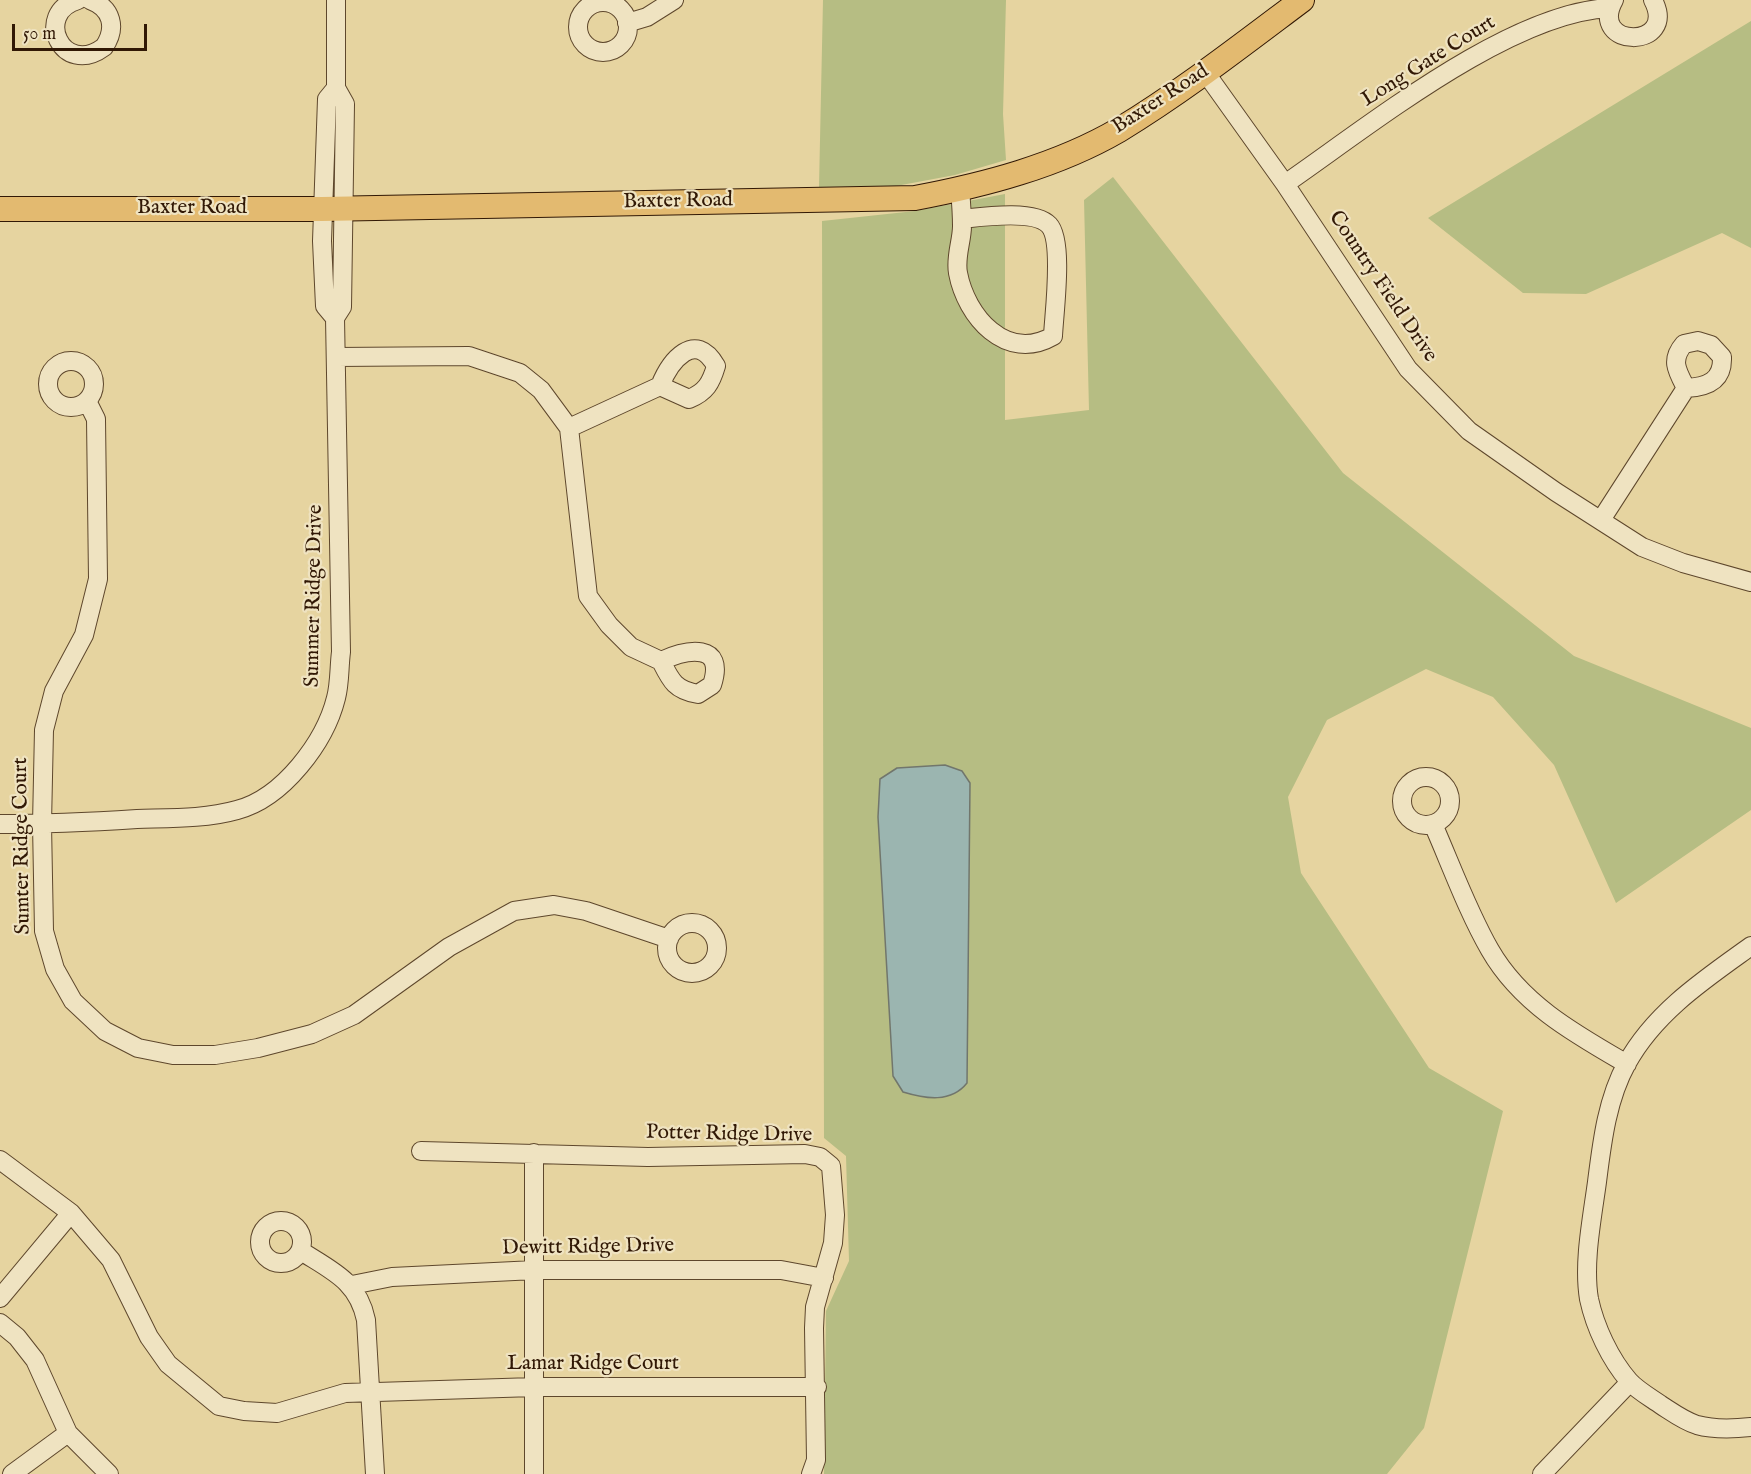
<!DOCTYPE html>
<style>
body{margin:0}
#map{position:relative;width:1751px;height:1474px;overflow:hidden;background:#e6d4a0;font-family:"IM FELL English",serif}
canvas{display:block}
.scale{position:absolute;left:12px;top:24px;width:135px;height:27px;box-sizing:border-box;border:3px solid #311805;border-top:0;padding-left:8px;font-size:18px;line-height:21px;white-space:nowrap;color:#311805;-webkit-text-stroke:4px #efe3c1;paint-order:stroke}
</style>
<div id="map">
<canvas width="1751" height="1474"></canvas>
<div class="scale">50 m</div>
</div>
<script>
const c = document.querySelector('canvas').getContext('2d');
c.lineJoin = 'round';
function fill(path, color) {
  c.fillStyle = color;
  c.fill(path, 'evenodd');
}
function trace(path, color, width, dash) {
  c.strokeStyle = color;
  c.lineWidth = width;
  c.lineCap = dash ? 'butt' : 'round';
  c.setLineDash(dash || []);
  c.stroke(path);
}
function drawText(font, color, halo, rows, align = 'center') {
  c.font = font + ' "IM FELL English",serif';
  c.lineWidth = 4.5;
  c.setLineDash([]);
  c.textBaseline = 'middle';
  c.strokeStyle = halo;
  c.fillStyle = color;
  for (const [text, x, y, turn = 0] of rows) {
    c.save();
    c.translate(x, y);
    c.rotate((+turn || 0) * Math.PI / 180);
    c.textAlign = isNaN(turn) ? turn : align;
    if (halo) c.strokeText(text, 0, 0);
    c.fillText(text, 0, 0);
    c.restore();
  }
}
fill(new Path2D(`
 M823,0H1006L1003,114L1006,160L955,175L896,186L819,187Z
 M1751,21V248L1722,233L1586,294L1523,293L1428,218Z
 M1113,177L1343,473L1574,656L1751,728V810L1616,903L1554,765L1493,697L1426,669L1327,720L1288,797L1301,873L1429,1068L1503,1111L1424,1428L1387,1474H824L826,1311L849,1261L846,1156L824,1138L822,221L915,211L1005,194V420L1089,410L1084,200ZM880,779L970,783L967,1083L903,1092L893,1075L878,817Z`), '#b6bd83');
const water = new Path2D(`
 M945,765L962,771L970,783L967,1083C951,1103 926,1099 903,1092L893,1076L878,817L880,779L897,768Z`);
fill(water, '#9bb5b0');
trace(water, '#71766c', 1.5);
const minor = new Path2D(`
 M78,0C33,13 62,78 104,47C117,28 112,8 90,0
 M1614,0C1587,49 1679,50 1653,0
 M578 27a25 25 0 1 1 50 0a25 25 0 1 1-50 0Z
 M627,23L647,17L674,0
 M1205,72L1285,184L1408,369L1469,431L1556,492L1642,547L1683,563L1751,582
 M1285,184C1368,127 1510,12 1610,8
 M960,189C961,201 962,214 962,226C962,241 955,257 958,273C966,316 1006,363 1053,336C1054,313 1064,241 1049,225C1034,209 981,217 962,219
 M335,318L325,306L322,241L327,99L336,88
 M1698,341L1711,345L1722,357C1723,381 1707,387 1686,388C1677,371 1670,360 1684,344Z
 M336,357L469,356L520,373L541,390L569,428L588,596L609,625L631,647L661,661C671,681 675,690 698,694L712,685C726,642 687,649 661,661
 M48 384a23 23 0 1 1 46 0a23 23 0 1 1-46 0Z
 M87,401L96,419L98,579L84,635L54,691L44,730L42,824L44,931L55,969L73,1001L105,1031L138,1048L173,1055H215L258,1048L312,1034L354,1015L449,947L514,911L554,905L586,911L669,939
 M569,428L660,386L689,399C706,392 711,383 716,366C695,329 670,361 660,386
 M1601,520L1686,388
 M1402 801a24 24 0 1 1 48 0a24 24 0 1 1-48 0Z
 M0,824C46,824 91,822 137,819C170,818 205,819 237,810C283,798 325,742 336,698C340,683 339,667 341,652L335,318L342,307L345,104L336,88V0
 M1433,824C1451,865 1468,912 1490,950C1521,1004 1575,1034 1627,1064
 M667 948a25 25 0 1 1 50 0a25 25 0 1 1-50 0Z
 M1751,946C1705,979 1655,1012 1627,1063C1607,1099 1602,1142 1597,1182C1592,1219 1583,1263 1589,1299C1595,1327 1610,1359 1629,1381C1637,1390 1651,1398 1661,1405C1672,1412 1684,1421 1697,1425C1715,1430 1733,1429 1751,1427
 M421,1151L648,1157L805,1154L820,1157L831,1166L835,1215L833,1243L815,1307L814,1328L816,1460L811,1474
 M534,1153V1474
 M0,1160L71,1213L111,1260L149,1337L168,1364L219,1406L244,1411L277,1413L345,1393L534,1387H817
 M260 1242a21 21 0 1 1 42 0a21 21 0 1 1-42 0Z
 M301,1251C332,1271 358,1281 366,1320L375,1474
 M352,1285L392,1277L535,1270H781L824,1278
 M0,1298L71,1213
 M0,1323L17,1337L35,1360L68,1433L109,1474
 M12,1474L68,1433
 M1542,1474L1630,1382`);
const major = new Path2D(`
 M0,209H322L915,198C984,185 1057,166 1119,130C1183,91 1242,45 1302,0`);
trace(minor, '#5e472c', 20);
trace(major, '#311805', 26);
trace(minor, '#efe3c1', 18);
trace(major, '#e3ba70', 24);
drawText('21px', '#311805', '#efe3c1', [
 ["Long Gate Court",1429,62,-32],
 ["Baxter Road",1161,100,-33],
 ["Baxter Road",678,202,-1],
 ["Baxter Road",192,209],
 ["Country Field Drive",1382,287,56],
 ["Summer Ridge Drive",315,596,-89],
 ["Sumter Ridge Court",23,846,-91],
 ["Potter Ridge Drive",729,1135,1],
 ["Dewitt Ridge Drive",588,1248,-1],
 ["Lamar Ridge Court",593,1365]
]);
</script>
